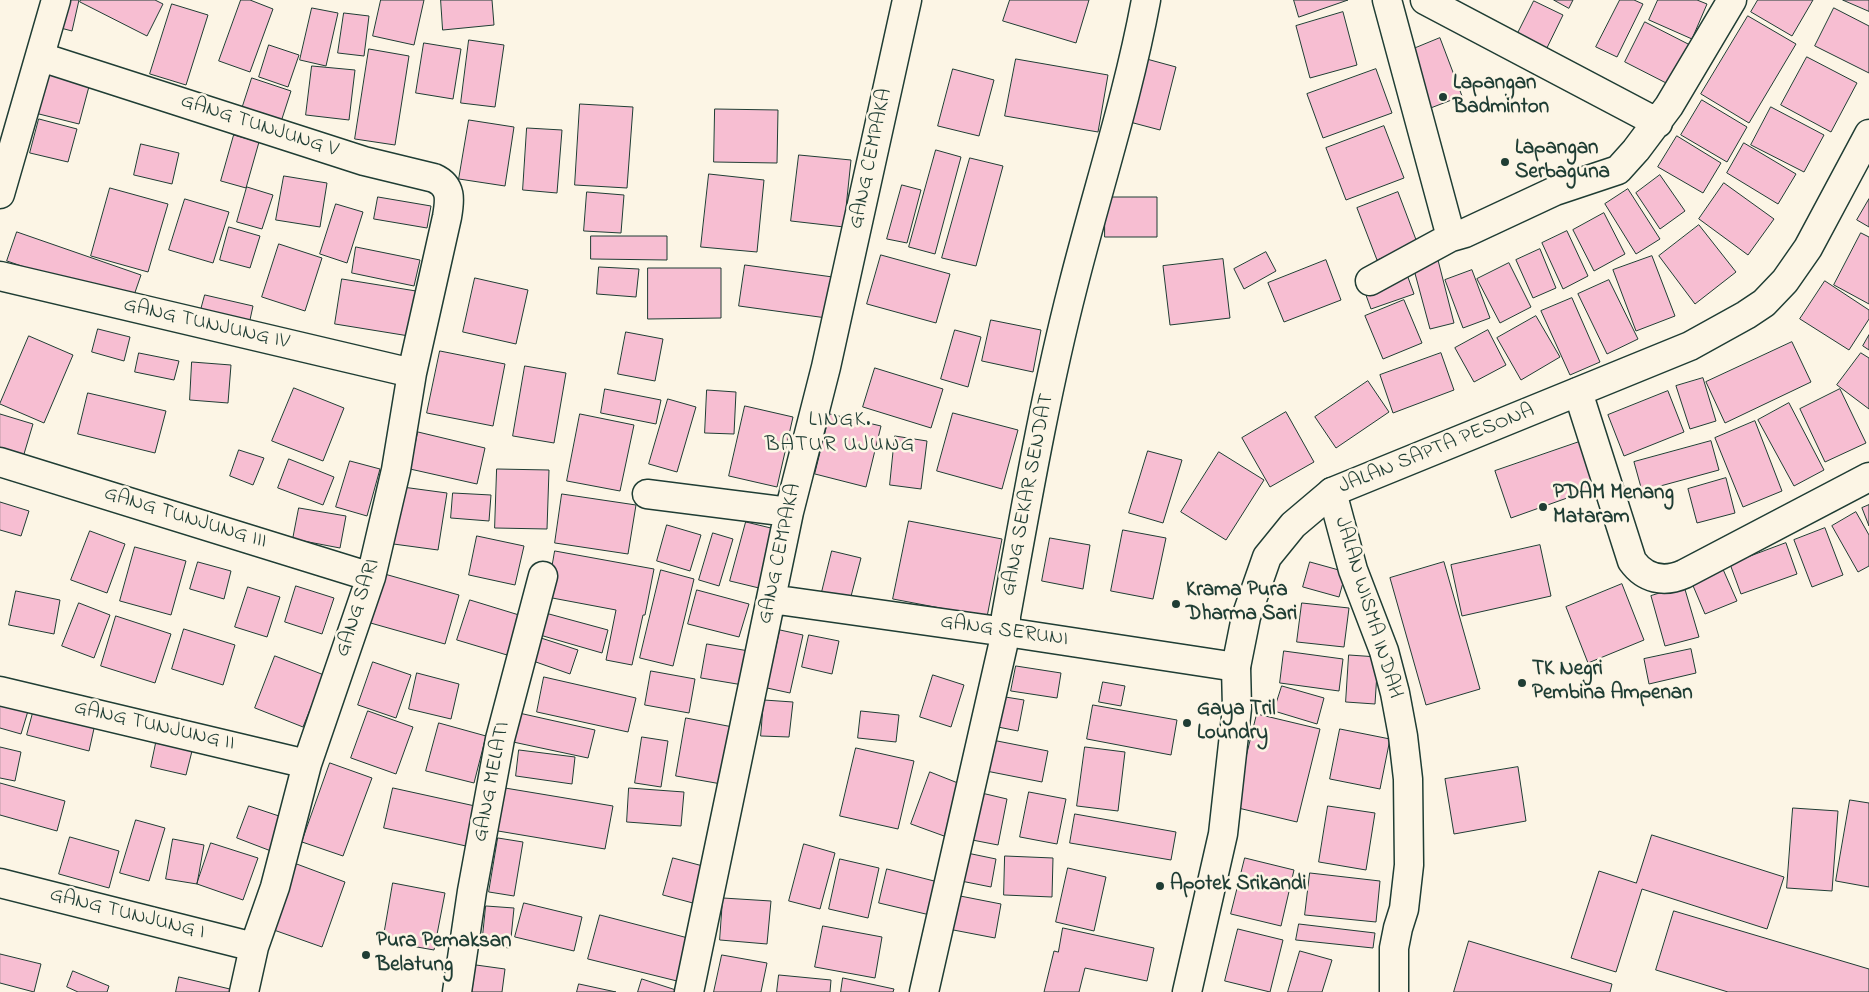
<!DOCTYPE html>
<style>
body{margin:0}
canvas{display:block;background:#fcf5e5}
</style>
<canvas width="1869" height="992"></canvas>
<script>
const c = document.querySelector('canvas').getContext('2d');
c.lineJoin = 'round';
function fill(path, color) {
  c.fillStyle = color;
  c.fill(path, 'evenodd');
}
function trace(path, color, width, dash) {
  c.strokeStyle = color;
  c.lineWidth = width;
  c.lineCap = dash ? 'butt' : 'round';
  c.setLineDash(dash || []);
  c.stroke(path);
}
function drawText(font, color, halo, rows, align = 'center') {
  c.font = font + ' "Indie Flower",sans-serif';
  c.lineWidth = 5;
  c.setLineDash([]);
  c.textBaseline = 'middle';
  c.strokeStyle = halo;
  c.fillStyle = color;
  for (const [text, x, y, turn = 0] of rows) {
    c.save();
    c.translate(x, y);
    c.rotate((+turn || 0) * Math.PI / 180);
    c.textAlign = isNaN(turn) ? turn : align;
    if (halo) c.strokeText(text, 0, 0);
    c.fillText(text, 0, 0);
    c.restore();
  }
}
const building = new Path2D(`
 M59,0H79L72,31L53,26Z
 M81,0H155L163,4L147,36L80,2Z
 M241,0H250L273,9L250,72L219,61Z
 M381,0H424L414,45L373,36Z
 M441,0H492L494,25L443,30Z
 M1010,0H1089L1076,43L1003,21Z
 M1294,0H1348L1299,17Z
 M1554,0H1573L1569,8Z
 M1620,0H1634L1643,4L1617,57L1596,47Z
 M1658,0H1697L1707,4L1692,39L1649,20Z
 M1758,0H1813L1792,36L1751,12Z
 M1843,0H1869V11Z
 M1534,1L1563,15L1542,58L1513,43Z
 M172,4L208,15L186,85L150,74Z
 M312,8L338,13L326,66L300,60Z
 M1834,8L1869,26V73L1815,46Z
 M1343,12L1357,65L1310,78L1296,26Z
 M344,13L369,16L364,56L338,53Z
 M1748,16L1796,44L1749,123L1701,94Z
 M1645,22L1692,46L1672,86L1625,62Z
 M1440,38L1462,96L1428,109L1406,52Z
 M469,40L504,45L495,107L461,103Z
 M424,43L461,49L453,99L416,93Z
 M269,45L299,55L288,87L259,77Z
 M369,49L409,56L395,145L355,139Z
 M1807,57L1857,83L1831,132L1781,105Z
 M1143,58L1176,67L1160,130L1126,121Z
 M1016,59L1108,75L1098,132L1005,116Z
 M312,66L355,70L349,120L306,115Z
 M47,67L91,79L79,124L35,113Z
 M953,69L994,80L979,136L938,126Z
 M1376,69L1392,113L1323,138L1307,94Z
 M252,78L291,91L279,128L240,115Z
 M1702,100L1747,127L1727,162L1681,135Z
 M580,104L633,107L627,188L575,185Z
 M1771,107L1824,135L1804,172L1751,145Z
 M715,109L778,110L777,163L714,162Z
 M39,119L77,129L68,162L30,153Z
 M469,120L514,127L505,186L459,179Z
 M1384,126L1404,178L1346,200L1326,148Z
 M527,128L562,130L557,193L523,190Z
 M234,135L259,142L246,188L221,181Z
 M1677,136L1721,163L1703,193L1658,167Z
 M1744,143L1796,174L1778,204L1727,173Z
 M141,144L179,153L172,184L134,175Z
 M936,150L961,157L935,254L909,247Z
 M799,155L851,160L844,227L791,221Z
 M970,158L1003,166L976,266L942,258Z
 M709,174L764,180L757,252L701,247Z
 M1660,175L1685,211L1660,229L1636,193Z
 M284,176L327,183L320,227L276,220Z
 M1724,183L1774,219L1748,255L1699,219Z
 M902,185L921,190L907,243L887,239Z
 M247,187L273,195L262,229L237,222Z
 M110,188L168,204L148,272L91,256Z
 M1628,189L1660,239L1636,254L1605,204Z
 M587,192L624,195L621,233L584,231Z
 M1398,192L1418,245L1377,260L1357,208Z
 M378,197L431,206L427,228L374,219Z
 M1105,197H1157V237H1105Z
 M185,199L229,212L213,263L169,250Z
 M1869,199V227L1857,220Z
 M336,204L363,212L347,263L320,254Z
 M1604,213L1625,254L1594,271L1573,230Z
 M1699,225L1736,272L1695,304L1659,256Z
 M229,227L260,236L250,268L220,260Z
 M1567,231L1588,276L1563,289L1542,243Z
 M17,232L141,275L131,304L7,261Z
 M1861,233L1869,237V304L1834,285Z
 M591,236H667V260L591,259Z
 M279,244L322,258L305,311L262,297Z
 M356,247L420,260L414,286L352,273Z
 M1540,249L1556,288L1533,298L1516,260Z
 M1266,252L1276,271L1244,289L1234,269Z
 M881,255L950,274L936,323L867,304Z
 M1652,256L1675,316L1636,331L1613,270Z
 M1223,259L1230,318L1170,325L1163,266Z
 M1326,260L1341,300L1284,322L1268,283Z
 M1438,260L1454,323L1430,329L1413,266Z
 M1509,263L1531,307L1500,323L1477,279Z
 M745,265L840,278L834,319L739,306Z
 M599,267L639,269L636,297L597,294Z
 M648,268H721V318L648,319Z
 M1405,269L1414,294L1371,309L1362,284Z
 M1472,270L1490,318L1463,328L1445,280Z
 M475,278L528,290L516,344L463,332Z
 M342,279L416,291L409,336L335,324Z
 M1609,280L1638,339L1607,354L1578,294Z
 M1825,281L1869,310V319L1849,350L1800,319Z
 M205,295L253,306L248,329L199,317Z
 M1572,298L1600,362L1570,375L1541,311Z
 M1404,300L1422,343L1383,359L1365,316Z
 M1536,316L1560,357L1521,380L1497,338Z
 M991,320L1041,330L1033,372L982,361Z
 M98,329L130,337L124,361L92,352Z
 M955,330L981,337L968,387L941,379Z
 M1488,330L1506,365L1474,382L1455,348Z
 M626,332L663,339L655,381L618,374Z
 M1869,335V350L1863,346Z
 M29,336L73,355L44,423L0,404Z
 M1792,342L1811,382L1725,423L1706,382Z
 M440,351L505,364L493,426L427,413Z
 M139,353L179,361L174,380L135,372Z
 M1441,353L1454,390L1393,413L1380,375Z
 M1861,353L1869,358V409L1837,385Z
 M192,362L231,365L228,403L190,400Z
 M525,366L566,373L554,443L513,436Z
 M875,368L943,389L931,428L863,407Z
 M1703,378L1716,421L1690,429L1676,386Z
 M1368,381L1389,412L1336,448L1315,417Z
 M294,388L344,408L323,461L272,441Z
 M605,389L661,400L656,424L601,413Z
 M1840,389L1866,443L1825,462L1800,409Z
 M707,390L736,392L734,434L705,433Z
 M1668,391L1684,432L1624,456L1608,415Z
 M88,393L166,411L155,453L78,434Z
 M668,399L696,407L677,472L649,464Z
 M1789,403L1824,470L1794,486L1758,420Z
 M745,406L793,417L777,487L729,476Z
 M1286,412L1314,462L1270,487L1242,438Z
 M953,413L1018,430L1002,489L937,471Z
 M0,414L33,424L21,464L0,457Z
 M580,414L634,425L620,491L567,481Z
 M830,414L881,426L866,487L815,474Z
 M1755,421L1782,491L1743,507L1715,438Z
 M418,432L485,448L477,484L410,469Z
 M895,436L927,441L921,489L890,485Z
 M1582,441L1598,487L1511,518L1495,471Z
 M1711,441L1719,470L1642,491L1634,462Z
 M239,450L264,458L253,485L230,476Z
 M1148,451L1182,460L1163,523L1129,513Z
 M1219,452L1264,480L1226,540L1181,512Z
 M289,459L334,477L323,505L278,488Z
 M350,461L380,469L367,516L336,507Z
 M497,469L549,470L547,529L495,528Z
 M1726,478L1735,513L1697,523L1688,489Z
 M395,486L447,493L438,550L386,543Z
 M453,493L491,495L489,521L451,518Z
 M562,494L636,505L628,554L555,543Z
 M0,502L29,511L21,536L0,530Z
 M1869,505V526L1862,508Z
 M299,508L346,516L340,548L293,539Z
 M1856,512L1869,535V566L1858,572L1832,526Z
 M909,521L1002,539L987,617L893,599Z
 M746,522L775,529L759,588L730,581Z
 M667,525L701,535L690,571L657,561Z
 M1825,528L1843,575L1812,587L1794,540Z
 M1123,530L1166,538L1153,599L1111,591Z
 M90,531L125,544L107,593L71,580Z
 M713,533L733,539L719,586L699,580Z
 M477,536L524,546L515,585L469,575Z
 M1050,538L1090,545L1083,589L1042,581Z
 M1786,543L1797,574L1741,594L1730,564Z
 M1540,545L1551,596L1462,616L1451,565Z
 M135,547L186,561L171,615L120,601Z
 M555,551L654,569L645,615H643L632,665L606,660L616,610L547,597Z
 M832,551L861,558L849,604L821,596Z
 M198,562L231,571L224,599L190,589Z
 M1310,562L1346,572L1339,597L1303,587Z
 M1444,562L1480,689L1426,705L1390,578Z
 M1722,567L1737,601L1705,614L1691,581Z
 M661,570L694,579L673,666L640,658Z
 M381,573L459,595L445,644L367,622Z
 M1622,584L1644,640L1588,663L1566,607Z
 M296,586L334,598L322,634L285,622Z
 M1684,586L1699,637L1665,646L1651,596Z
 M248,587L280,597L267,637L235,627Z
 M697,590L749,604L739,637L688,624Z
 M16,591L60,600L54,634L9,625Z
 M470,600L519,615L507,655L457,640Z
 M79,603L110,615L94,658L62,646Z
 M1302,603L1349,608L1344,647L1297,642Z
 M538,611L608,630L602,653L533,633Z
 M116,616L171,634L155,683L101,666Z
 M184,629L235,645L223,685L172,669Z
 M780,630L803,635L790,693L767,688Z
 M809,635L839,641L832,674L802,667Z
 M541,638L578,650L570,674L533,661Z
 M707,644L749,651L743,685L701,678Z
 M1691,649L1696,673L1649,684L1644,659Z
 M1284,651L1343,659L1339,691L1280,683Z
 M1349,655L1378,657L1375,704L1346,702Z
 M275,656L324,675L303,727L255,708Z
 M373,662L411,675L396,718L358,705Z
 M1016,666L1061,673L1057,698L1011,691Z
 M651,671L695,679L689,713L645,705Z
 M417,673L459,684L451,719L409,709Z
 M933,675L964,685L951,727L920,717Z
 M544,677L636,698L628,732L537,712Z
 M1103,682L1125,686L1121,706L1099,702Z
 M1282,686L1324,698L1317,724L1274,711Z
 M993,695L1024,700L1018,731L988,725Z
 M764,700L793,702L789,737L761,736Z
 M0,702L28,711L21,734L0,728Z
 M1093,705L1177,720L1171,755L1087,739Z
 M34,709L95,724L89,751L27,735Z
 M368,711L413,727L396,774L351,758Z
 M861,711L899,715L896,742L858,738Z
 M519,713L595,730L588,758L513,742Z
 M1257,714L1320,729L1297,822L1234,807Z
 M686,718L738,728L727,785L676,776Z
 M439,723L486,736L474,783L426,771Z
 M1340,729L1390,739L1380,789L1330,779Z
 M642,737L668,741L661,787L635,783Z
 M982,738L1048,751L1042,782L976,769Z
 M156,743L192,751L186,775L151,767Z
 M0,747L21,752L15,781L0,778Z
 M1085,747L1125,752L1118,811L1077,806Z
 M856,748L914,761L898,829L840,816Z
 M519,750L575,757L572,784L516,776Z
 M330,763L372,778L343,856L302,842Z
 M1518,767L1526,821L1454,834L1445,779Z
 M930,772L963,785L944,836L911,824Z
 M0,783L65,801L57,831L0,815Z
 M393,788L475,806L466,846L384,828Z
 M505,788L613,806L605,849L498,831Z
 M629,788L684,792L681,826L627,822Z
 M973,791L1007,799L998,845L962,838Z
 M1029,792L1066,799L1057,844L1020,837Z
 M1850,800L1869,803V887L1836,881Z
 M249,806L282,817L271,851L237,838Z
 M1328,806L1375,813L1366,870L1319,862Z
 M1793,808L1838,811L1832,891L1787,888Z
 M1075,814L1176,832L1171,860L1070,843Z
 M136,820L165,828L149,881L120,873Z
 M1652,835L1784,877L1767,929L1642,889L1616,972L1571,958L1599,871L1636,883Z
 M70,837L119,851L109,888L59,874Z
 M498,838L523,842L514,896L489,892Z
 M173,839L204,845L197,884L166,879Z
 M211,843L258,858L243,900L197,884Z
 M804,844L835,853L820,909L789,901Z
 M967,853L996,859L991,887L961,881Z
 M1005,856L1053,858L1052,897L1004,895Z
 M673,858L714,869L704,906L663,895Z
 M1245,858L1294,870L1281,926L1231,914Z
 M840,859L879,868L868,918L829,909Z
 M294,863L345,882L322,947L271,929Z
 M1068,868L1106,877L1094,931L1056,922Z
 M887,869L938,882L930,915L879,903Z
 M1310,873L1380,881L1376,922L1305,915Z
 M393,883L445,893L434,950L383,941Z
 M950,894L1001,904L995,938L943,928Z
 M723,898L771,901L767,944L720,940Z
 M524,903L582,917L574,951L515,937Z
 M486,906L514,908L510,948L482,945Z
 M1674,911L1869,969V992H1728L1656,970Z
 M600,915L688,938L677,981L588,959Z
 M1299,924L1375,933L1373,948L1296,940Z
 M823,926L882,937L875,978L815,967Z
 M1063,928L1154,948L1147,981L1085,968L1079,992H1044L1054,951L1058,952Z
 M1238,929L1283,940L1270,992L1225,981Z
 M1469,941L1612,984L1610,992H1454Z
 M1300,951L1332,960L1322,992H1288Z
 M0,954L41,964L34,992L0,983Z
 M722,955L767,963L761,992H714Z
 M476,965L505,969L502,992H472Z
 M73,971L109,986L107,992H78L67,987Z
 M779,975L831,980L830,992H777Z
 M179,977L230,989V992H176Z
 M843,978L894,989L893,992H841Z
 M642,979L679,991V992H638Z
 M579,984L616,992H577Z`);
fill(building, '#f7bed2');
trace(building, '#1f3d34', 1);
const street = new Path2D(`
 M1387,0L1451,237L1465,233L1555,191L1618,170L1636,150L1669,106L1732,0
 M1425,0L1658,123
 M41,57L364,161L434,178C452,186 450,200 447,217L412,373L396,470L371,577L307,764L275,887L254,947L244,992
 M0,194L56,0
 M0,276L412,373
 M1370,281L1451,237
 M1578,392L1632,561C1645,579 1664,583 1684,574L1869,477
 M0,462L371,577
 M1332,492L1353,570L1384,651L1395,693L1403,736L1408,779L1409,865L1404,909L1398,928L1394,948V992
 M647,494L789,512
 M771,599L1006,632L1236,667
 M0,691L307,764
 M0,883L254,947
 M457,992L472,891L500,739L543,576
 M689,992L789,512L826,367L907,0
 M924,992L1006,632V616C1026,506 1045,395 1073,286C1097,191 1128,97 1146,0`);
const secondary = new Path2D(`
 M1187,992L1223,834L1237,708L1236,667L1246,617L1267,557L1293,525L1332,492L1690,346L1746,315L1764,303L1785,281L1808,248L1869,134`);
trace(street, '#1f3d34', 31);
trace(secondary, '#1f3d34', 31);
trace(street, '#fcf5e5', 28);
trace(secondary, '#fcf5e5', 28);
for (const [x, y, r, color] of [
 [1443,97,5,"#1f3d34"],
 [1505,162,5,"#1f3d34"],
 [1543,507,5,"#1f3d34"],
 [1176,604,5,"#1f3d34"],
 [1522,683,5,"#1f3d34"],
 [1187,723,5,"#1f3d34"],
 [1160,886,5,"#1f3d34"],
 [366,955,5,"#1f3d34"]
]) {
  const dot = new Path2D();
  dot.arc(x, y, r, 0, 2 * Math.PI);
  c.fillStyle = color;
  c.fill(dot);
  trace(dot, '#fcf5e5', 2);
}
drawText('bold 21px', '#1f3d34', '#fcf5e5', [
 ["Lapangan",1453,85],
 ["Badminton",1453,109],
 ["Lapangan",1515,150],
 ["Serbaguna",1515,174],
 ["PDAM Menang",1553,495],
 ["Mataram",1553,519],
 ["Krama Pura",1186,592],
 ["Dharma Sari",1186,616],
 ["TK Negri",1532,671],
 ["Pembina Ampenan",1532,695],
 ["Gaya Tril",1197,711],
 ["Loundry",1197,735],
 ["Apotek Srikandi",1170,886],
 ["Pura Pemaksan",376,943],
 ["Belatung",376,967]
], 'left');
drawText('21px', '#1f3d34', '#fcf5e5', [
 ["GANG TUNJUNG V",259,127,18],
 ["GANG CEMPAKA",872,159,-78],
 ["GANG TUNJUNG IV",206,325,13],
 ["JALAN SAPTA PESONA",1437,450,-22],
 ["GANG SEKAR SENDAT",1029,495,-79],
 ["GANG TUNJUNG III",185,519,17],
 ["GANG CEMPAKA",781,554,-78],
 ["GANG SARI",359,608,-72],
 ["JALAN WISMA INDAH",1367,608,73],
 ["GANG SERUNI",1004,632,8],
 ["GANG TUNJUNG II",154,727,13],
 ["GANG MELATI",493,782,-79],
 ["GANG TUNJUNG I",127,915,14]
]);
c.letterSpacing = '1px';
drawText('22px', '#1f3d34', '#fcf5e5', [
 ["LINGK.",840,421],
 ["BATUR UJUNG",840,446]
]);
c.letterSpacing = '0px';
</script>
